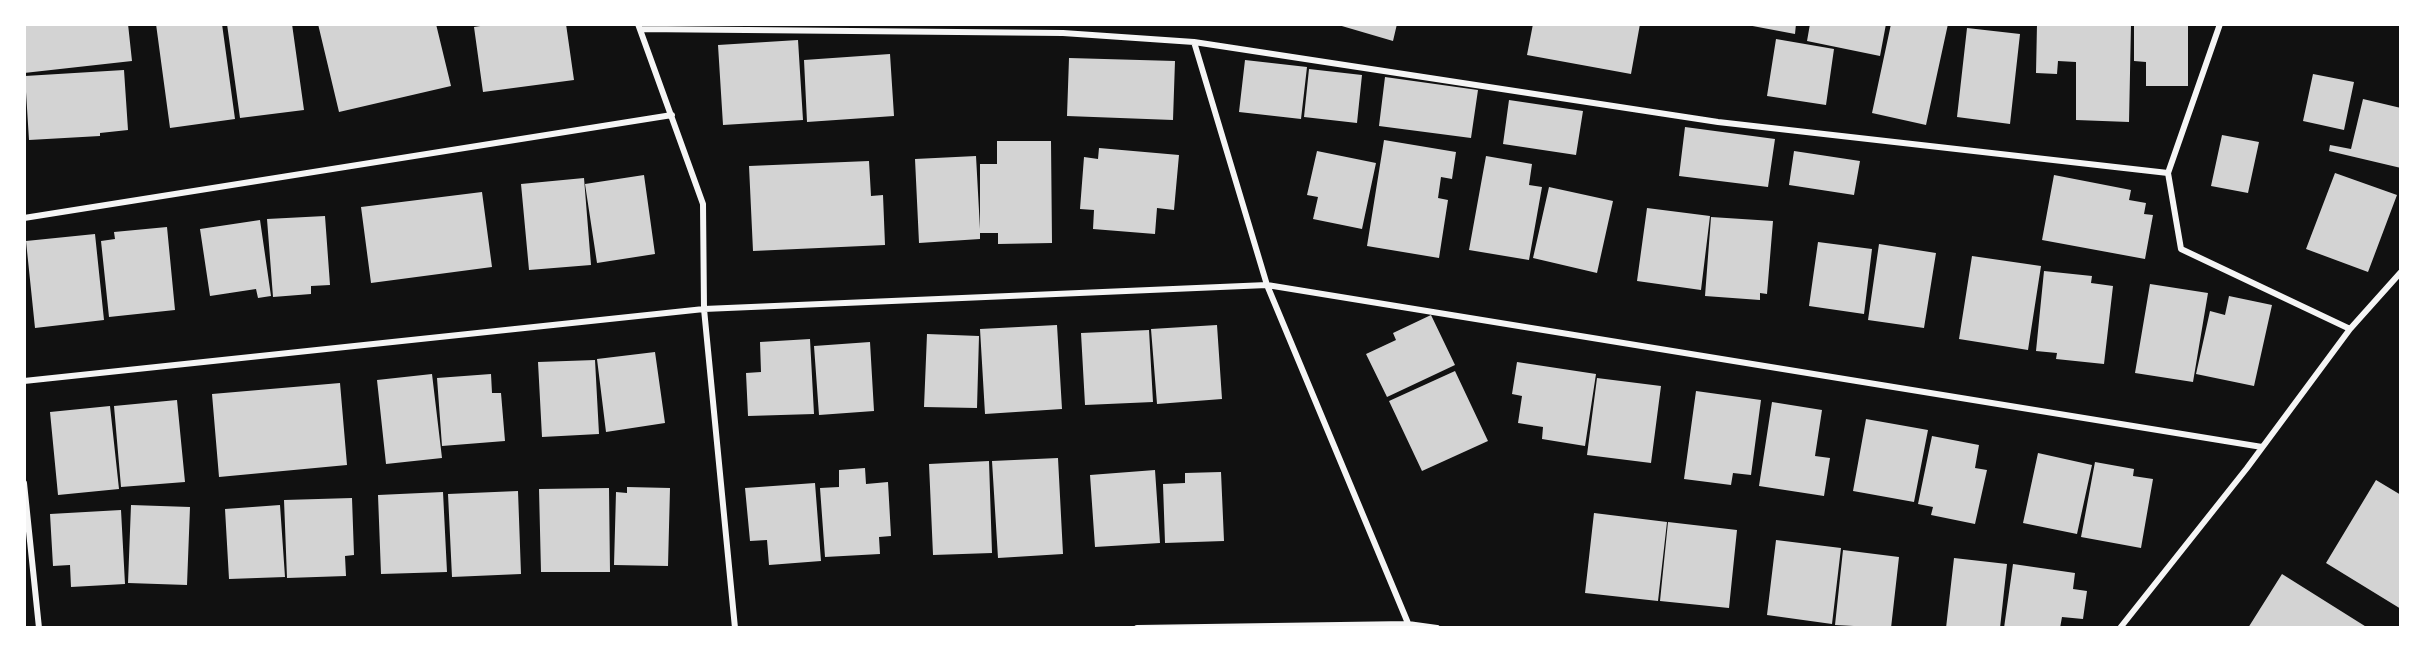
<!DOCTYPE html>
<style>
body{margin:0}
#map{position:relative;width:2425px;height:652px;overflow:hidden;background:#111;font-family:"Source Sans 3",sans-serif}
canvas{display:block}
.frame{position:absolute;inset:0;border:26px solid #fff;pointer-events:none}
</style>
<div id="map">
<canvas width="2425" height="652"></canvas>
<div class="frame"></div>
</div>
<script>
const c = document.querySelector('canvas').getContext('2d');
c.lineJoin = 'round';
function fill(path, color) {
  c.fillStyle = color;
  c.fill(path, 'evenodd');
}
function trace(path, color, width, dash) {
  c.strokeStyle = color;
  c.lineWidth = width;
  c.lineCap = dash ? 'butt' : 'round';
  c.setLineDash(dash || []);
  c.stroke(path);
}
fill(new Path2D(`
 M24,24H128L132,61L24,73Z
 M156,24H222L235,119L170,128Z
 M227,24H292L304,110L240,118Z
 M318,24H436L451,86L339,112Z
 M493,24H566L574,80L483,92L474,27Z
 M1335,24H1397L1393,41Z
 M1533,24H1640L1631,74L1527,55Z
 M1742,24H1796L1795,34Z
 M1810,24H1886L1880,56L1807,41Z
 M1891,24H1948L1926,125L1872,113Z
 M2037,24H2131L2129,122L2076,120V62L2058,61L2057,74L2036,73Z
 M2134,25H2188V86H2146V62L2134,61Z
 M1967,28L2020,34L2010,124L1957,117Z
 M1776,39L1834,49L1826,105L1767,96Z
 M798,40L803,120L723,125L718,45Z
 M890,54L894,116L807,122L804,60Z
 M1069,58L1175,61L1173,120L1067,116Z
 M1245,60L1307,67L1301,119L1239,112Z
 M1309,69L1362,75L1357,123L1304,117Z
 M124,70L128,130L100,133V136L29,140L25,76Z
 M2313,74L2354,82L2344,130L2303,121Z
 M1385,77L1478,90L1471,138L1379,126Z
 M2363,99L2401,108V168L2329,151L2330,145L2351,149Z
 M1509,100L1583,111L1576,155L1503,144Z
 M1685,127L1775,139L1768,187L1679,176Z
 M2222,135L2259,142L2248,193L2211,186Z
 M1384,140L1456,152L1452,179L1441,177L1438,198L1448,200L1439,258L1367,246Z
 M997,141H1051L1052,243L998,244V233H980V239L919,243L915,159L976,156L980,229V164H997Z
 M1099,148L1179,155L1174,210L1157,208L1155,234L1093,229L1094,210L1080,209L1084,157L1098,159Z
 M1317,151L1376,163L1362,229L1313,219L1318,197L1307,195Z
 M1794,151L1860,161L1854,195L1789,185Z
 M1486,156L1532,164L1529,185L1542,187L1529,260L1469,250Z
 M869,161L871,196L883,195L885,245L753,251L749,166Z
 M2335,173L2397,195L2368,272L2306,249Z
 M644,175L655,254L597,263L585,184Z
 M2054,175L2131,190L2129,200L2146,203L2144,214L2153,215L2145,259L2042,240Z
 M584,178L591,265L529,270L521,184Z
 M1549,187L1613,201L1597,273L1533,258Z
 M482,192L492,267L371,283L361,207Z
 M1647,208L1710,216L1701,290L1637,281Z
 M325,216L330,285L311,286V294L273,297L267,219Z
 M1711,217L1773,221L1767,294L1760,293V300L1705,296Z
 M260,220L271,296L258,298L256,289L210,296L200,229Z
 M167,227L175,310L109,317L101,241L115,239L114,232Z
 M95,234L104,320L35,328L26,241Z
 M1818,242L1872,249L1864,314L1809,306Z
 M1879,244L1936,253L1924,328L1868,320Z
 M1972,256L2041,266L2028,350L1959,339Z
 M2044,271L2092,276L2091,283L2113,286L2104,364L2056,359L2057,353L2036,351Z
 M2150,284L2208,293L2193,382L2135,373Z
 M2229,296L2272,305L2254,386L2196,374L2210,311L2225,315Z
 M1431,315L1455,365L1387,397L1366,354L1396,340L1393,333Z
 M1057,325L1062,409L985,414L980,329Z
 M1217,325L1222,399L1157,404L1151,329Z
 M1149,330L1153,402L1085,405L1081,333Z
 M927,334L979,336L977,408L924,407Z
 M810,339L814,414L748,416L746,373L761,372L760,342Z
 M870,342L874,411L819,415L814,346Z
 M655,352L665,423L606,432L597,359Z
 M595,360L599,434L542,437L538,362Z
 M1517,362L1596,374L1585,446L1542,439L1543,427L1518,423L1522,396L1512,394Z
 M1455,371L1488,441L1422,471L1389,401Z
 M432,374L442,458L386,464L377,380Z
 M491,374L492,393H501L505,441L442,446L437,378Z
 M1597,378L1661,386L1651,463L1587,455Z
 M340,383L347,465L219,477L212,394Z
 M1696,391L1761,400L1751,475L1733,473L1731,485L1684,479Z
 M177,400L185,482L121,487L114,406Z
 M1772,402L1822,410L1815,456L1830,458L1824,496L1759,486Z
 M110,406L119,489L58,495L50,412Z
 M1866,419L1928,430L1914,502L1853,491Z
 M1932,436L1979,445L1975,468L1987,470L1975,524L1931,515L1933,507L1918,504Z
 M2038,453L2092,465L2077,534L2023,523Z
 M1058,458L1063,554L998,558L992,461Z
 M989,461L992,553L933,555L929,464Z
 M2095,462L2134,469L2133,476L2153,479L2141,548L2081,537Z
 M865,468L866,484L888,482L891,536L879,537L880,554L825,557L820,488L839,487V470Z
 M1155,470L1160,543L1095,547L1090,475Z
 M1221,472L1224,541L1165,543L1163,484L1185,483V473Z
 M2376,480L2401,495V609L2326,563Z
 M815,483L821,561L769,565L767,540L750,541L745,488Z
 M627,487L670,488L668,566L614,565L616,492L627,493Z
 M609,488L610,572H541L539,489Z
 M518,491L521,574L452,577L448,494Z
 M443,492L447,572L381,574L378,495Z
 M352,498L354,555L345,556L346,576L287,578L284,500Z
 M131,505L190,507L187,585L128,583Z
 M280,505L285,577L229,579L225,509Z
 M121,510L125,584L71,587L70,565L53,566L50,514Z
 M1594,513L1667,522L1658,601L1585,593Z
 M1668,522L1737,530L1729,608L1660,601Z
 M1776,540L1841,548L1832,624L1767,615Z
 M1843,550L1899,557L1891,628L1835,625Z
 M1954,558L2007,564L2000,628H1946Z
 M2013,564L2075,573L2073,589L2087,591L2083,619L2062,617L2060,628H2004Z
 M2282,574L2368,628H2248Z`), '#d3d3d3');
trace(new Path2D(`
 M638,24L703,204L704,309L735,628
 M2220,24L2168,173L2181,249L2350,329
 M640,29L1063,33L1194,42L1718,122L2168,173
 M1194,42L1267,285L1410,628
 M24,218L672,115
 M24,381L704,309L1267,285L2262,447
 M24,483L39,628
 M1137,628L1408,624L1437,628
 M2120,628L2247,468L2350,329L2401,272`), '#f5f5f5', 6);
</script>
